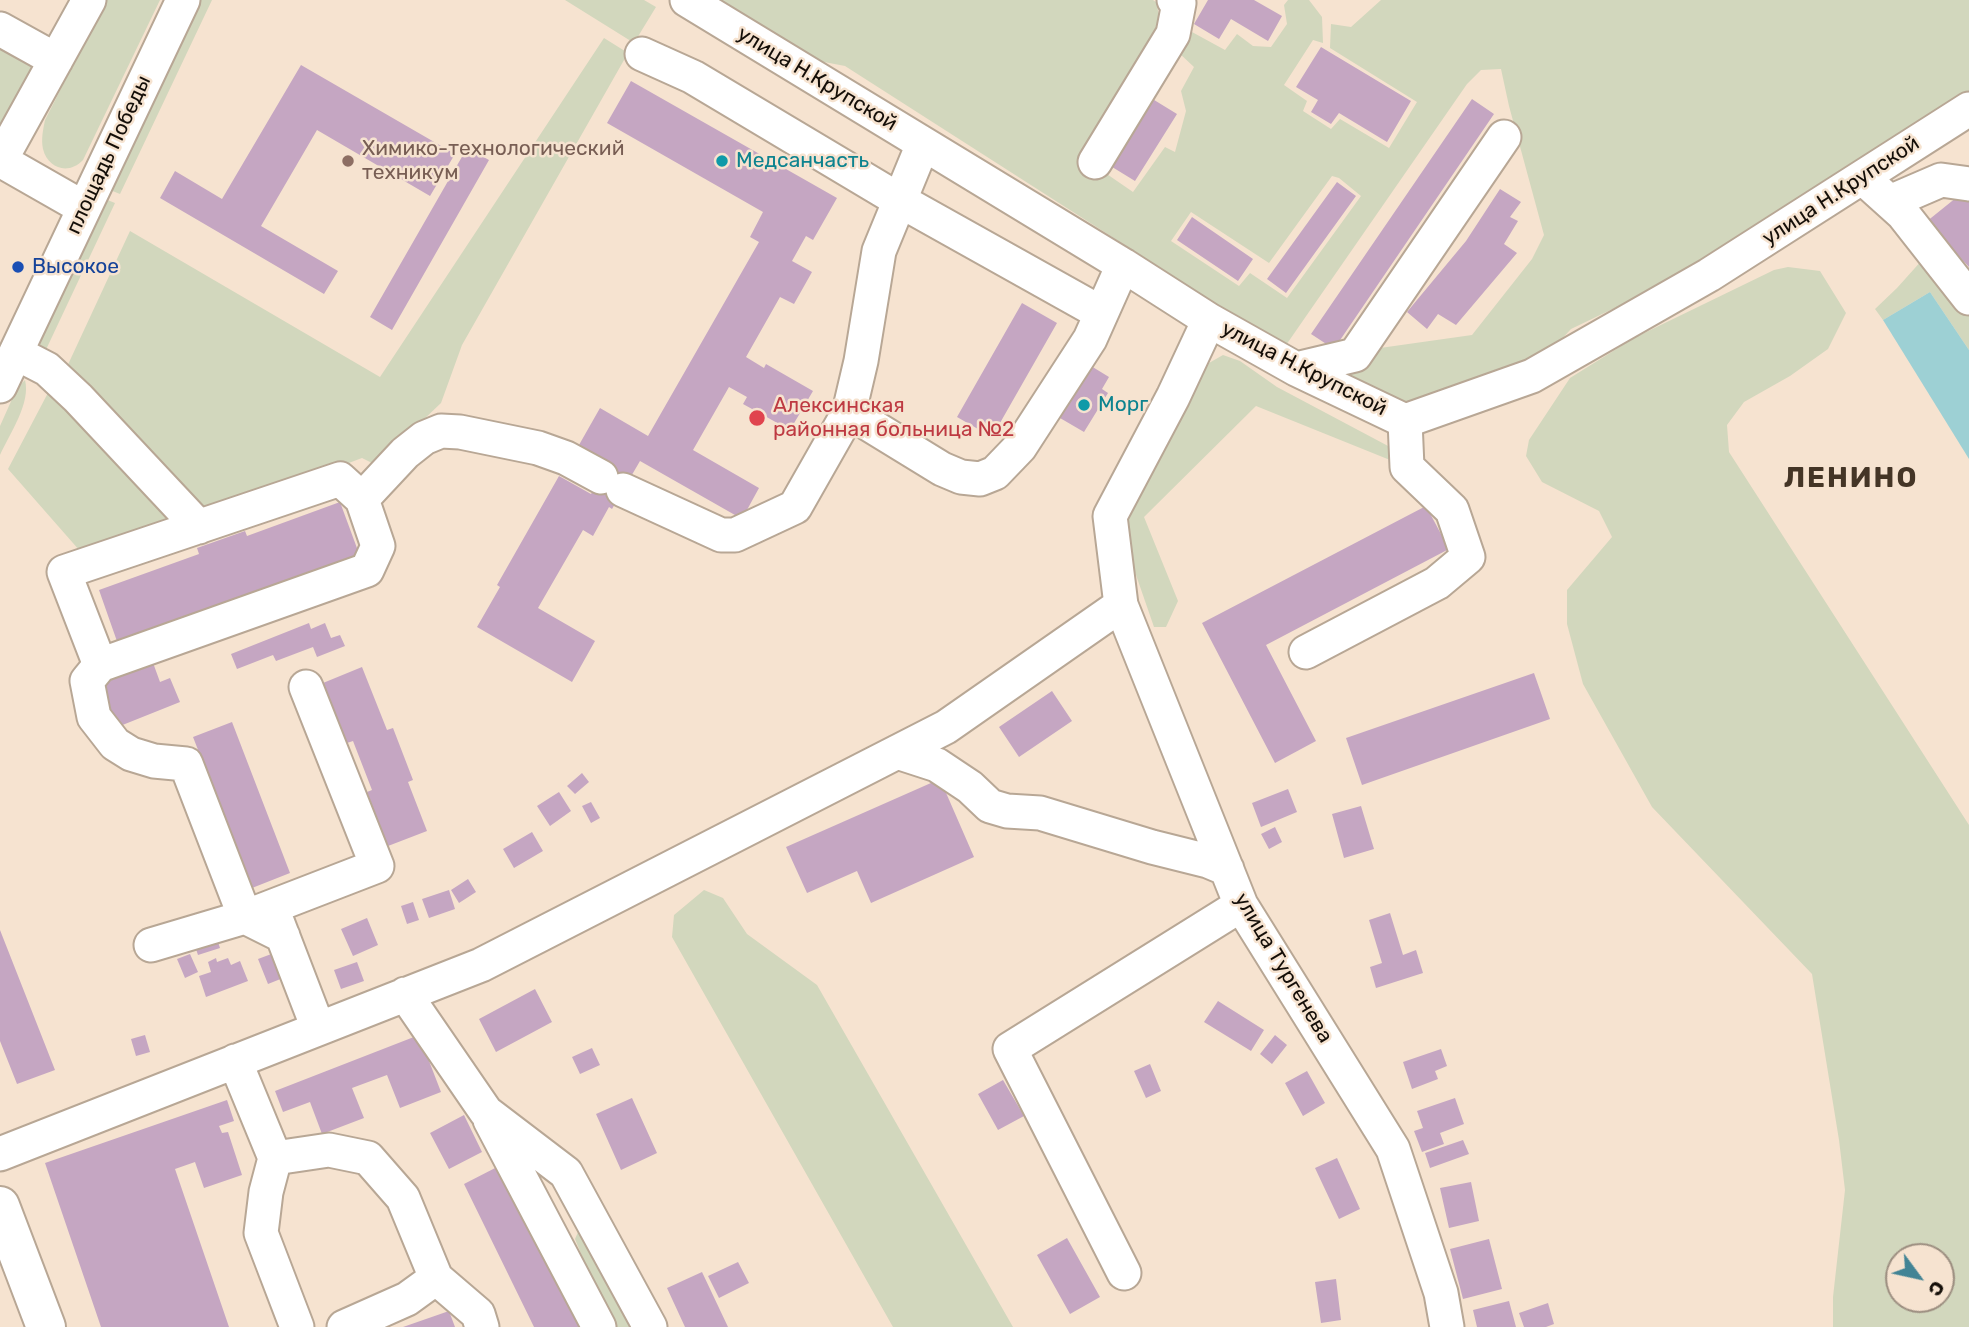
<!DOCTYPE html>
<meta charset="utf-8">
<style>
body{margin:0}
#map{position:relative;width:1969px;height:1327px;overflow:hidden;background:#f6e3d0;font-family:Rubik,sans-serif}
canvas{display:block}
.north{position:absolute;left:1885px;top:1243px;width:70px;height:70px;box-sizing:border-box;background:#f6e3d0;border:2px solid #9c8e80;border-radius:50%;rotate:123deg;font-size:19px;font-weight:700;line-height:28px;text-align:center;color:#140e08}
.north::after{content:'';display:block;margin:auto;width:24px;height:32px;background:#428495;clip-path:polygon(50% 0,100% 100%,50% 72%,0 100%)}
</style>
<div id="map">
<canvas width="1969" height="1327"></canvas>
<div class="north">С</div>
</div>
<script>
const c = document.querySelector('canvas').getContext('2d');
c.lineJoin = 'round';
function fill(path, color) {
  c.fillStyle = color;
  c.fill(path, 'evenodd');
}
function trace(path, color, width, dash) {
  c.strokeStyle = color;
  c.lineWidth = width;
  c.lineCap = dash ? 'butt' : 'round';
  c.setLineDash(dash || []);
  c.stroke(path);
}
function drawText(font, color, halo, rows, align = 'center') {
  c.font = font + ' Rubik,sans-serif';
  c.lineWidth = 5;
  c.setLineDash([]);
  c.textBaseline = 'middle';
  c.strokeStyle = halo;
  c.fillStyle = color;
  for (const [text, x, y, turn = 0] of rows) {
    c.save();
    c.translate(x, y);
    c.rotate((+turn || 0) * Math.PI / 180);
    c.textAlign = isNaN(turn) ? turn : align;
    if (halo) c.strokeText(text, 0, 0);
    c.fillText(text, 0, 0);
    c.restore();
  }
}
fill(new Path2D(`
 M106,0H160L83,160C69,175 48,169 43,149C41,139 43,130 45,120Z
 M200,0H212L120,194L110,190Z
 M565,0H644L656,7L634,43Z
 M718,0H1153L1156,2L1163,32L1085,159L1133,192L1165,147L1175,152L1186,111L1181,91L1194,67L1179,53L1192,32L1225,50L1237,34L1253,46L1271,47L1287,24L1284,5L1288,0H1309L1322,17L1323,43L1313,40L1284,85L1307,101L1303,111L1331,129L1340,119L1389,148L1417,102L1330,48L1331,24L1351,27L1381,0H1969V96L1677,278L1571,329L1544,358L1410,405L1331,372L1380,348L1472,335L1532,259L1544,235L1509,106L1501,69L1481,70L1467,84L1284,348L1258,334L1198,292L845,66L819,61ZM1332,176L1339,178L1361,196L1287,298L1250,273L1239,286L1171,241L1191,212L1269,263Z
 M604,38L628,53L462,345L441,403L376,465L362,458L208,516L65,371L130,231L380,377Z
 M0,44L35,63L0,125Z
 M105,199L115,203L43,356L35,351Z
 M1923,259L1969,312V350L1930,292L1883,320L1875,309L1897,288Z
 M1788,267L1820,271L1846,313L1828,349L1790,376L1744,402L1727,425L1729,452L1969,825V1327H1833V1297L1845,1190L1839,1140L1812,974L1652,807L1583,684L1567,624V590L1612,537L1599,511L1542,482L1526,456L1529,440L1570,378L1634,338L1774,270ZM1899,1257H1941V1299H1899Z
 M1223,355L1240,361L1277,387L1390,447V460L1256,406L1144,517L1178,601L1166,627H1154L1118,523L1209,363Z
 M25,380C31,403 10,433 0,455V426L17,388Z
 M50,389L163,505L176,528L87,559L8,469Z
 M704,890L723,898L747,934L817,985L1013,1327H893L672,937L674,915Z
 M583,1221L649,1327H611L575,1239Z`), '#d2d7bd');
fill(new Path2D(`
 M1930,292L1969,350V459L1883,320Z`), '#9dd0d4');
fill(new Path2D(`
 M1208,0H1254L1282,16L1268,41L1231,19L1219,39L1194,24Z
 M1321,47L1411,101L1387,142L1339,113L1331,124L1311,112L1318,100L1296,87Z
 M301,65L455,154L430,196L317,130L261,226L338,271L324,294L160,198L175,171L222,199Z
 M631,81L837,198L813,240L806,236L792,261L812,272L794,304L780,297L746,357L764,368L766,364L813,391L790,430L743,404L747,397L729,387L693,450L759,488L742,519L640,461L612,509L609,507L593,536L583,530L538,608L595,641L572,682L477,627L500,587L497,585L559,476L591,494L606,469L575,452L600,408L648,436L759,242L750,237L763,212L607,123Z
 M1146,95L1177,114L1135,181L1104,162Z
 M1472,99L1494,114L1334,349L1311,334Z
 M467,148L489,160L392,330L370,317Z
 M1337,182L1356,196L1286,293L1267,279Z
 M1500,189L1521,202L1510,217L1518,221L1504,244L1517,253L1456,325L1438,314L1427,329L1407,312L1466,241Z
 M1962,193L1969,200V267L1926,222Z
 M1192,217L1253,259L1238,281L1177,240Z
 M1022,303L1057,323L992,437L957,417Z
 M1091,366L1109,377L1102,389L1108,393L1084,432L1060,418Z
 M340,502L361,559L119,647L99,590L199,554L197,548L245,531L247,536Z
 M1426,506L1449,549L1266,645L1316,741L1275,763L1202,623Z
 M309,623L311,629L325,623L331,638L340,635L345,646L317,657L313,647L276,661L273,655L237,669L231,654Z
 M152,660L160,682L170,678L180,702L115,728L97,682Z
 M362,667L387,730L393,728L413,780L408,782L427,831L388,846L367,792L372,790L353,741L347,743L323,683Z
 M1534,673L1550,719L1362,785L1346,738Z
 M1052,691L1072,721L1019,757L999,727Z
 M232,722L290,873L252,888L193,737Z
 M582,773L589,782L575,794L567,786Z
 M940,779L974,857L871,903L857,871L807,893L786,847Z
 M1288,789L1297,812L1261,827L1252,803Z
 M559,792L571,811L550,826L537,806Z
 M591,802L600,818L591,823L582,806Z
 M1361,806L1374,849L1344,858L1332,814Z
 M1275,827L1282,842L1269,849L1261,834Z
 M532,832L543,851L514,868L503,849Z
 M468,879L476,892L459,903L451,890Z
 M449,890L455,909L429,918L422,899Z
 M413,902L419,920L407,924L401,906Z
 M1390,913L1403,955L1416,950L1423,973L1376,988L1370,967L1382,963L1369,920Z
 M367,918L378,945L353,956L341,929Z
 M0,930L55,1070L17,1084L0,1041Z
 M215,933L220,948L198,955L193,940Z
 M274,953L283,978L268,984L258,959Z
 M190,954L198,972L185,978L177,959Z
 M216,958L217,962L228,958L231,965L240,961L248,981L206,997L199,976L211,972L208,962Z
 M357,962L364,981L341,989L334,970Z
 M535,989L552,1022L496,1052L479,1019Z
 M1218,1001L1264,1030L1251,1051L1204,1022Z
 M145,1035L150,1052L136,1056L131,1039Z
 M419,1035L441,1092L400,1108L387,1075L352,1088L364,1118L322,1134L310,1102L283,1112L275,1091Z
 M1275,1035L1287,1045L1272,1064L1260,1054Z
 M592,1048L600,1065L580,1074L572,1057Z
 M1441,1049L1447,1066L1435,1071L1438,1079L1412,1089L1403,1062Z
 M1150,1064L1161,1091L1146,1098L1134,1071Z
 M1307,1071L1325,1103L1303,1116L1285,1083Z
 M1003,1080L1024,1116L998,1130L978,1094Z
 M632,1098L657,1153L621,1170L596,1114Z
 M1455,1098L1464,1124L1440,1133L1444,1144L1422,1152L1414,1131L1423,1128L1417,1111Z
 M227,1100L234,1121L219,1126L222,1133L228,1132L242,1175L204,1188L195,1162L175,1169L229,1327H101L45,1163Z
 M464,1115L482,1152L449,1169L430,1133Z
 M1463,1140L1469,1154L1430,1168L1425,1153Z
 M1337,1158L1360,1209L1339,1219L1315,1168Z
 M501,1165L581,1327H534L464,1184Z
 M1471,1182L1479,1221L1449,1228L1440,1188Z
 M1067,1238L1100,1297L1070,1314L1037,1255Z
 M1489,1239L1502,1289L1463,1299L1450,1249Z
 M738,1262L749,1283L719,1298L708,1276Z
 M702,1272L728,1327H685L667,1288Z
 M1336,1279L1341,1320L1321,1323L1315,1282Z
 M1509,1301L1516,1327H1477L1473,1310Z
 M1548,1303L1554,1324L1546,1327H1524L1519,1313Z
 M449,1311L455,1327H403Z`), '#c5a6c2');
const minor = new Path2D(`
 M687,0L1123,265L1209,320L1296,369L1405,421L1532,376L1709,275L1969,109
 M0,29L56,60
 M642,54L693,77L899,200L1101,313
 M0,160L84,208
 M0,161L89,0
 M1095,162L1173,34L1179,3L1174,0
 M1863,178L1903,214L1969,298
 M1890,202L1941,180L1969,184
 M16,353L47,369L78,398L199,527
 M1296,369L1355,355L1504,137
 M0,386L183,0
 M849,412L942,469L961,477L980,479L995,473L1020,447L1090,339L1123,265
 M340,479L362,499L378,546L367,570L100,665L64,572Z
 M623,490L721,535H735L795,507L849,412L861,361L879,251L923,144
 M362,499L405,453L424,438L441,431L460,432L538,448L566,458L601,477
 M1121,605L1241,905L1393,1149L1441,1293L1447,1327
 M1306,652L1437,583L1468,557L1452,510L1407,467L1405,421
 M100,665L87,681L94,717L115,744L131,754L154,761L186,764L245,917L283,936
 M897,752L937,765L970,787L990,806L1007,811L1040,813L1152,847L1208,861L1227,869
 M275,916L318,1028
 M151,945L245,917L377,866L306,687
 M405,994L486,1112L566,1173L650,1327
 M235,1061L275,1158L266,1192L261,1233L297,1327
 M490,1120L599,1327
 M0,1154L481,965L946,727L1121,605L1110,516L1173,397L1209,320
 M275,1158L329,1150L368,1158L403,1198L436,1278L478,1314L482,1327
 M1124,1273L1010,1049L1241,905
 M344,1327L407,1299L436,1278`);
const major = new Path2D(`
 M0,1206L46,1327`);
trace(minor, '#b8a795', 37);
trace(major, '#b8a795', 42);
trace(minor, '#fff', 33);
trace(major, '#fff', 38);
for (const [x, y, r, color] of [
 [348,161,7,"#8d6e63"],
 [722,161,7,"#0f9aa8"],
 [18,267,7,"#1a4fb4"],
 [1084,405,7,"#0f9aa8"],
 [757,418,9,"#e0444e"]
]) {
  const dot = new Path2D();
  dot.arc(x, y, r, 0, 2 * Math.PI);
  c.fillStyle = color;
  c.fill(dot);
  trace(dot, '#f6e3d0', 2.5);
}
drawText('21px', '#140e08', '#f6e3d0', [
 ["улица Н.Крупской",817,79,31],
 ["площадь Победы",109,155,-65],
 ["улица Н.Крупской",1841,191,-33],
 ["улица Н.Крупской",1304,369,27],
 ["улица Тургенева",1283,968,59]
]);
drawText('21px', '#785e54', '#f6e3d0', [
 ["Химико-технологический",362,149],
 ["техникум",362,173]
], 'left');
drawText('21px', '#0d838f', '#f6e3d0', [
 ["Медсанчасть",736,161],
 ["Морг",1098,405]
], 'left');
drawText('21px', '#164399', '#f6e3d0', [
 ["Высокое",32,267]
], 'left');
drawText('21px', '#be3a42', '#f6e3d0', [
 ["Алексинская",773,406],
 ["районная больница №2",773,430]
], 'left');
c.letterSpacing = '2px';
drawText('bold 28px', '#443526', '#f6e3d0', [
 ["ЛЕНИНО",1851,479]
]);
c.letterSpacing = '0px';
</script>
